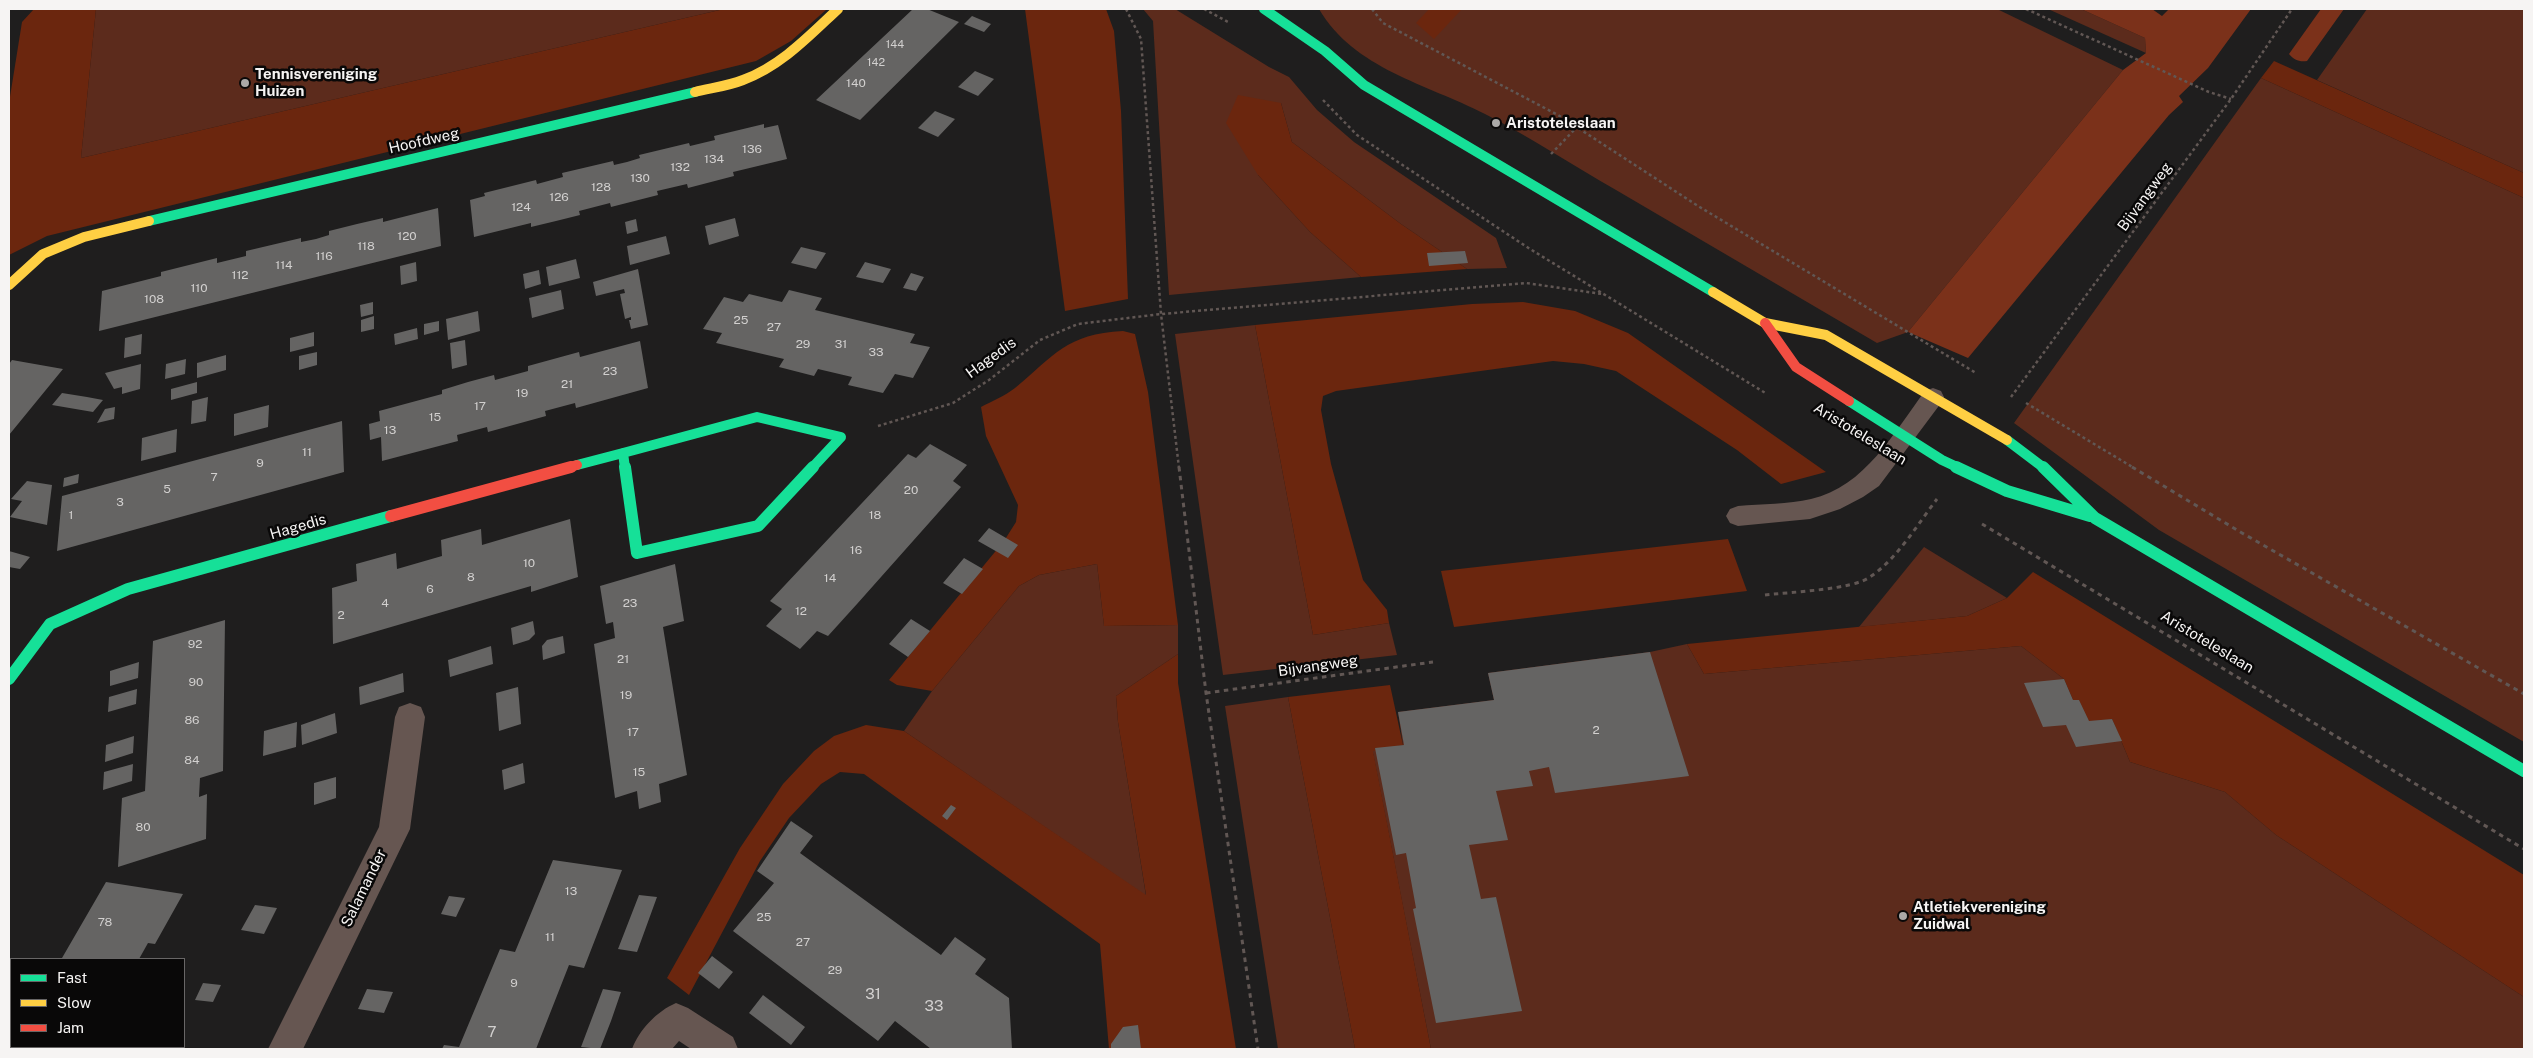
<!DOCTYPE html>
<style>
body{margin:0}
#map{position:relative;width:2533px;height:1058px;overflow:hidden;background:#1f1e1e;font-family:"Public Sans",sans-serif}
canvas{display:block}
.frame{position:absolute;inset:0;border:10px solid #f6f4f3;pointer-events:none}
.legend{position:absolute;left:10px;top:958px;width:175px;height:90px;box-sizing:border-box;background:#090808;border:1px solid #686666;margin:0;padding:6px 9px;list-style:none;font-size:15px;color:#f6f4f3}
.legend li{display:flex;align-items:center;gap:10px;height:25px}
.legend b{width:25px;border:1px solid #686666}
</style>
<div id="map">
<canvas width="2533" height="1058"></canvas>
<div class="frame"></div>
<ul class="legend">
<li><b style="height:6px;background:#16e098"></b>Fast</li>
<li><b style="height:6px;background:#ffcf43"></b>Slow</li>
<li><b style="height:6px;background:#f24e42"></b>Jam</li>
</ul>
</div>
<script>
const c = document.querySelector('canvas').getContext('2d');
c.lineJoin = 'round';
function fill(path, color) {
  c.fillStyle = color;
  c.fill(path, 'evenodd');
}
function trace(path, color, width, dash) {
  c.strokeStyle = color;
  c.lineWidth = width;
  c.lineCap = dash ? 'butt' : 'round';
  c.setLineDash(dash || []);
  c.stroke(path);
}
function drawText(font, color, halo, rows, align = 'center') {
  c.font = font + ' "Public Sans",sans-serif';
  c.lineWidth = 5;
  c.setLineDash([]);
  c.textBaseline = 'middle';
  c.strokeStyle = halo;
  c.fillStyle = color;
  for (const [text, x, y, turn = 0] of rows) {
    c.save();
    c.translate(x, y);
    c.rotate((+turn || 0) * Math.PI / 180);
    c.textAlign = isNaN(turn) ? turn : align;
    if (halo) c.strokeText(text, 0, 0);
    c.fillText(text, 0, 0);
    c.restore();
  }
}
fill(new Path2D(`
 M96,9H724L81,158Z
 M1143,9H1175L1269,67L1289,77L1317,110L1354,142L1496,238L1507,268L1467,269L1401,224L1292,142L1281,103L1258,175L1310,232L1361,277L1169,295L1153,21Z
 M1319,9H1997L2123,70L1908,332L1877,343C1790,292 1703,241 1616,190C1572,165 1530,137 1485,114C1427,84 1354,69 1319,9Z
 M2048,9H2081L2145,38L2146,53Z
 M2367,9H2524V173L2317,80Z
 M2261,78L2524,198V742L2159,530L2014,423Z
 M1255,325L1313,635L1389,623L1397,655L1223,675L1175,334Z
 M1924,547L2007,598L1967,616L1859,627Z
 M1097,564L1104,626L1178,625V654L1116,696L1118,722L1146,896L904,731L932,691L1019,586L1039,575Z
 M1687,644L1704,674L2021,646L2064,679L2073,700H2079L2112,719L2130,762L2225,792L2276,835L2524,997V1049H1431L1372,748L1403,745L1398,712L1494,700L1488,673L1650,652Z
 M1288,697L1355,1049H1278L1225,706Z`), '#5c2b1c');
fill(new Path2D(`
 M34,9H96L81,158L724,9H827L791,41L756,61L47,236L9,255V103L22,22Z
 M1025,9H1106L1114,31L1121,111L1128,299L1065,311Z
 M1429,9H1462L1434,39L1416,23Z
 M2274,61L2524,173V198L2261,78Z
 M1238,95L1281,103L1292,142L1401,224L1467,269L1361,277L1310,232L1258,175L1226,123Z
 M1523,302L1575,311L1628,333L1826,472L1781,484L1737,450L1616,371L1584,364L1553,361L1336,391L1323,396L1321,410L1331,464L1363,580L1387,610L1389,623L1313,635L1255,325L1472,304Z
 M1123,331L1135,334L1148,392L1178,625L1104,626L1097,564L1039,575L1019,586L932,691L897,685L889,680L1004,541L1016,522L1018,505L986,436L981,407C992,401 1005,396 1015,388C1055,355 1066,334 1123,331Z
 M1728,539L1747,591L1454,627L1441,571Z
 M2033,572L2524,875V997L2276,835L2225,792L2130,762L2112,719L2089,721L2079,700H2073L2064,679L2021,646L1704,674L1687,644L1967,616L2007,598Z
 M1178,654V683L1236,1049H1109L1100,944L864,774L840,772L821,784L789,818L760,861L689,995L667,978L740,848L783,784L814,751L834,736L866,725L904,731L1146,895L1118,722L1116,696Z
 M1390,685L1403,745L1373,751L1431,1049H1355L1288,697Z`), '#6b260e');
fill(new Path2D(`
 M2081,9H2152L2162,16L2169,9H2251L2208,68L2179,96L2183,102L2169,115L1968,358L1908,332L2123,70L2146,53L2145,38Z
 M2321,9H2344L2307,61C2299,62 2294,60 2289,54Z`), '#7b311a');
fill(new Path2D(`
 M913,9H927L959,22L860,120L816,100Z
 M972,16L991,24L984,32L964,24Z
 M975,71L994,79L978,96L958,87Z
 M935,111L955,119L938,137L918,128Z
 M764,124V128L778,125L787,159L733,172L734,176L688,188L687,184L657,191L658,195L611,207L610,203L579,211L580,215L556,221L531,227V223L474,237L470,200L485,196L484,193L536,180L537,184L563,177L562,173L613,161L614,165L627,162L640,158L639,155L689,143L690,146L715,140L714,136Z
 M438,208L441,246L99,331L102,291L161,276V272L217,258V263L246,256V251L301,238V242L316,239L329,235V231L357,224L383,218V222Z
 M735,218L739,236L709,245L705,226Z
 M636,219L638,231L627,234L625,222Z
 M666,236L670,254L630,265L627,246Z
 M801,247L826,253L816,269L791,263Z
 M1465,251L1468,263L1429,266L1427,253Z
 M576,259L580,278L549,286L546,267Z
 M416,262L417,281L401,285L400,266Z
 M865,262L891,269L883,283L856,277Z
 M638,269L648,325L631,329L629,320H631V317L625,319L620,294L625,293L624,289L596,296L593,282Z
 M539,270L541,284L525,289L523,274Z
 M911,273L924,277L916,291L903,288Z
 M561,290L564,309L532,318L529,298Z
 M789,290L822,298L815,310L915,334L910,343L930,347L913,378L895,374L883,393L848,385L852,377L818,369L814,376L779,367L784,359L716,343L722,333L703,329L724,297L743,302L749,294L782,302Z
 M373,302V314L361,317L360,305Z
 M478,311L480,331L448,340L446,319Z
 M374,316V329L361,332V320Z
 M439,321V331L424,335V324Z
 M417,328L418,339L395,345L394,334Z
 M314,332V346L290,352V338Z
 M142,334L141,354L124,358L125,338Z
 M465,340L467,365L452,369L450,343Z
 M640,341L648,388L576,408L575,403L545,411L546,416L488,432L487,427L457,435L458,441L382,461L381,437L370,440L369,424L380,421L379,411L442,394V390L468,382L494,375L495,380L528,371V366L579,352L580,357Z
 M317,352V365L299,370V356Z
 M226,355V370L197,378V363Z
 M186,359L185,374L165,379L166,364Z
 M12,360L63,369L9,435V364Z
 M141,364L140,389L122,394V387L114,389L105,373Z
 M197,382V393L171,400V389Z
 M62,393L87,397L103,400L93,412L52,405Z
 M208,397L206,421L191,424L192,401Z
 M269,405L268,427L234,436V414Z
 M115,407L114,419L97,423L105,409Z
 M342,421L344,472L57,551L62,496Z
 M177,429L176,452L141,461L142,438Z
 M930,444L967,465L953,481L961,487L857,604L828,636L817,631L800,649L766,626L782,609L770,601L908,454L916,458Z
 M79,474L78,483L63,487L64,478Z
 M27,481L52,485L47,525L10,517L22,501L11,499Z
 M570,519L578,577L531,592V586L333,644L332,588L357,581L356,564L396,553L397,569L442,556L441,540L481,529L482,545Z
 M989,528L1018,545L1008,558L978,541Z
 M9,551L30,557L20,569L9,567Z
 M964,558L983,569L962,594L943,583Z
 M675,564L684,621L663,627L687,775L659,784L661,802L639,809L637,791L615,798L594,644L615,638L613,622L606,624L600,586Z
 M911,619L930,631L908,657L889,644Z
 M225,620L223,771L200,778L199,797L207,794L206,839L118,867L122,798L145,791L153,641Z
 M533,621L535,634L529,640L513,645L511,628Z
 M563,636L565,653L543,660L542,646L547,640Z
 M491,646L493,664L450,677L448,660Z
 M1650,652L1689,776L1555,793L1549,767L1529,771L1533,786L1496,791L1508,840L1469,845L1481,899L1496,897L1522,1011L1436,1023L1413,909L1416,908L1406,853L1396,855L1375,748L1404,745L1398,712L1494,700L1488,673Z
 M139,662L138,678L110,686V671Z
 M403,673L404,692L360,705L359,687Z
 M2064,679L2073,700H2079L2089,721L2112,719L2122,741L2076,747L2066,725L2043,727L2024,683Z
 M518,687L521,724L499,731L496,693Z
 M137,689L136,704L108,712L109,697Z
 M335,713L337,733L302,745L301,725Z
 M297,722L296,747L263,756L264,731Z
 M134,736L133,753L105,762L106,745Z
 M523,763L525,783L504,790L502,770Z
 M133,764L132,781L103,790L104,772Z
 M336,777V798L314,805V783Z
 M951,805L956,808L947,820L942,816Z
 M791,821L813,836L800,853L906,930L941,955L955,937L986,959L975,974L1009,998L1012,1049H931L895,1021L878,1041L733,931L774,883L757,871Z
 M553,860L622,870L584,968L569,965L536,1049H442L444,1045L459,1047L500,949L515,952Z
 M106,882L183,894L155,944L148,943L139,959L62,958Z
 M639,895L657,897L637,952L618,949Z
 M449,896L465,898L456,917L441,914Z
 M255,905L277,908L264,934L241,930Z
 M712,956L733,972L719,989L698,973Z
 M203,983L221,985L213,1002L195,1000Z
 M367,989L393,992L384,1013L358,1009Z
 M603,989L621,992L611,1021L600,1049L581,1047Z
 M763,995L805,1027L791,1045L749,1013Z
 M1138,1025L1141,1049H1111V1044L1123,1027Z
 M33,1047H113L112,1049H31Z`), '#656463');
trace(new Path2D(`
 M1126,9L1141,39L1161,314L1179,468
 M1204,9L1230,23
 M1372,9L1383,23L1558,115L1698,206L1976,373
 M2026,9L2209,92L2231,99
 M1323,100L1357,135L1530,249L1767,394
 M1551,154L1577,127
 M2011,397L2231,99L2292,9
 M2026,403L2134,468
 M878,426L953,403L989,380L1040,340L1078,324L1161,314L1526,283L1602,294`), '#615754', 2.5, [3, 3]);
trace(new Path2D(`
 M1179,467L1206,693L1258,1049
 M2132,467L2242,533L2524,694
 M1982,524L2524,849
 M1765,595C1789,592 1852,590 1870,577C1898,558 1917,525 1937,499
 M1206,693L1433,662`), '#615754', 3, [4.5, 4.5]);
fill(new Path2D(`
 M1933,388L1941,391L1944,397L1941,403L1879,486L1863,497L1840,509L1810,519L1738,526L1730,523L1726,516L1730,509L1738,506C1762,504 1788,504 1811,499C1865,487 1894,432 1925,391Z`), '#665651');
fill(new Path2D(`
 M410,703L421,707L425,717L410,829L303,1049H268L379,827L395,717L399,707Z
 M676,1003L688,1008L733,1037L738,1049H691L679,1041L672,1049H632C639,1030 657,1011 676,1003Z`), '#665651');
trace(new Path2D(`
 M1264,9L1325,51L1364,85L1713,292
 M149,221L695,92
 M1849,401L1942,460L1959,468
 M2007,440L2044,468
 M623,453L625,468
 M623,453L757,417L841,437L812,468
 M577,465L623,453`), '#16e098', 10);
trace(new Path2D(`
 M625,467L637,553L758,526L813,467
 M1956,467L2007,491L2090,516
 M2043,467L2095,518L2524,771
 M9,679L50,624L128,589L391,516`), '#16e098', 12);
trace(new Path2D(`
 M695,92C711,88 728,86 743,80C781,66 809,36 838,9
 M9,285L43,254L84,237L149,221
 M1713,292L1765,323L1826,335L2007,440`), '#ffcf43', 10);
trace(new Path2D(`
 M1765,323L1796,367L1849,401
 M566,468L577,465`), '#f24e42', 10);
trace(new Path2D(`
 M391,516L571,467`), '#f24e42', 12);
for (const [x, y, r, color] of [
 [245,83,5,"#aba9a8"],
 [1496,123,5,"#aba9a8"],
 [1903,916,5,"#aba9a8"]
]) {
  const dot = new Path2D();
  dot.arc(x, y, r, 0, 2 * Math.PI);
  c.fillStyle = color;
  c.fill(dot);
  trace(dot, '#090808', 2);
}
drawText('11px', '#d2d0cf', null, [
 ["144",895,45],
 ["142",876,63]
]);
drawText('12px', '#d2d0cf', null, [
 ["140",856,83],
 ["136",752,149],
 ["134",714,159],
 ["132",680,167],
 ["130",640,178],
 ["128",601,187],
 ["126",559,197],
 ["124",521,207],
 ["120",407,236],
 ["118",366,246],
 ["116",324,256],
 ["114",284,265],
 ["112",240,275],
 ["110",199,288],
 ["108",154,299],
 ["25",741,320],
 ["27",774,327],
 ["29",803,344],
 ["31",841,344],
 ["33",876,352],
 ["23",610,371],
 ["21",567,384],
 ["19",522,393],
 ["17",480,406],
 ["15",435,417],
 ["13",390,430],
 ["11",307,452],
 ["9",260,463],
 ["7",214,477],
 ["5",167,489],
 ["20",911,490],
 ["3",120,502],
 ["1",71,515],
 ["18",875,515],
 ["16",856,550],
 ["10",529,563],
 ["8",471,577],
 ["14",830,578],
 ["6",430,589],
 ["4",385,603],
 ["23",630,603],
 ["12",801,611],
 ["2",341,615],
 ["92",195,644],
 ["21",623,659],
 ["90",196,682],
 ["19",626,695],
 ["86",192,720],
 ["2",1596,730],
 ["17",633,732],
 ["84",192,760],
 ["15",639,772],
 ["80",143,827],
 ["13",571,891],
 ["25",764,917],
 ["78",105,922],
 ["11",550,937],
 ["27",803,942],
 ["29",835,970],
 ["9",514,983]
]);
drawText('bold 15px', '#f6f4f3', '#090808', [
 ["Tennisvereniging",255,74],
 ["Huizen",255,91],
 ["Aristoteleslaan",1506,123],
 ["Atletiekvereniging",1913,907],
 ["Zuidwal",1913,924]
], 'left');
drawText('15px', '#f6f4f3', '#090808', [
 ["Hoofdweg",424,141,-13],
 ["Bijvangweg",2145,197,-54],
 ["Hagedis",991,358,-36],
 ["Aristoteleslaan",1860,434,31],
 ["Hagedis",298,527,-16],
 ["Aristoteleslaan",2207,642,31],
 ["Bijvangweg",1318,666,-8],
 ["Salamander",364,888,-64]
]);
drawText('15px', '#d2d0cf', null, [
 ["31",873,994],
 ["33",934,1006],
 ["7",492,1032]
]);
</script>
